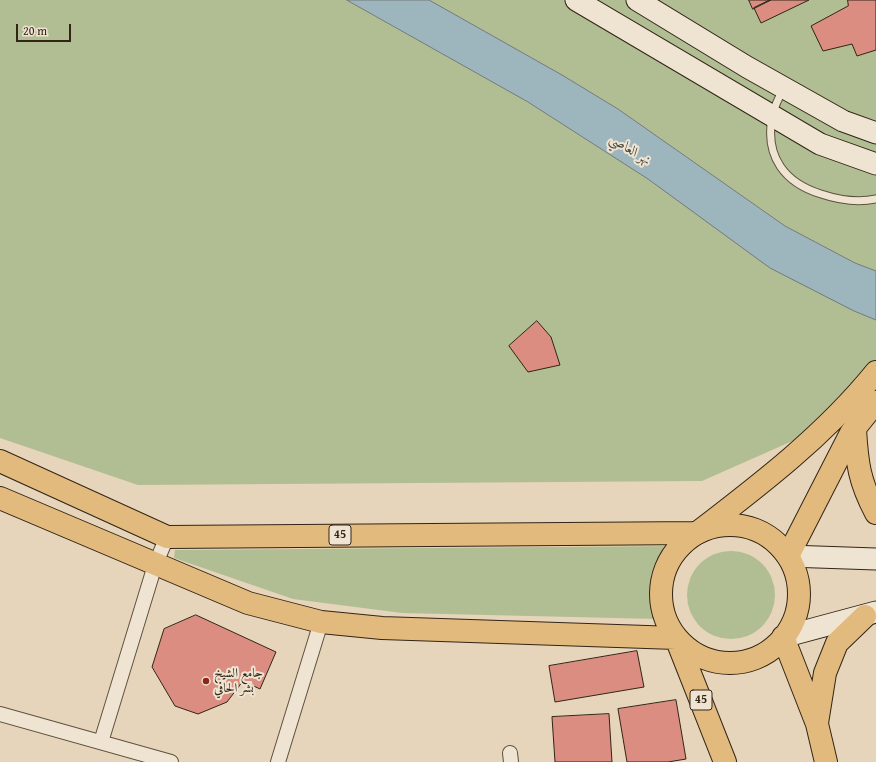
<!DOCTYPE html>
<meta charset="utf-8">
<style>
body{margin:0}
#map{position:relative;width:876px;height:762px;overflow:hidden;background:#e6d5ba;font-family:"Gentium Book Plus",serif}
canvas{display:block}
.scale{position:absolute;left:16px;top:24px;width:55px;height:18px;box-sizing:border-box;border:2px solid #322516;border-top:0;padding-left:5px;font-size:12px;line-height:14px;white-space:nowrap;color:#322516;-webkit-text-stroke:3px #efe4d2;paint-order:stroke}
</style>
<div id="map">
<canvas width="876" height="762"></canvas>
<div class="scale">20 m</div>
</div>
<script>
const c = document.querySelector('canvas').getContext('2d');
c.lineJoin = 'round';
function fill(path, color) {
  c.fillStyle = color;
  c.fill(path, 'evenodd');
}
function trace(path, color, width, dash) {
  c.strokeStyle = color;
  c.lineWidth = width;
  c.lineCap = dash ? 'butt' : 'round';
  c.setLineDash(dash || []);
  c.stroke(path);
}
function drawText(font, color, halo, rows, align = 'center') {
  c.font = font + ' "Gentium Book Plus",Amiri,serif';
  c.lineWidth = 4;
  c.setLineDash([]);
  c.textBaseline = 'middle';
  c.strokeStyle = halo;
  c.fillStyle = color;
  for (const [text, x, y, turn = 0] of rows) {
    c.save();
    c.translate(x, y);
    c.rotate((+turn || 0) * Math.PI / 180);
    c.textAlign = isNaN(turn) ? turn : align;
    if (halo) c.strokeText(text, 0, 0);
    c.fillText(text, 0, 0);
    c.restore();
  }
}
fill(new Path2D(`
 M0,0H347L528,102L854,311L876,320V413L797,439L702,481L138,485L0,438Z
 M429,0H876V271L855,263L785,226L618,109L562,75Z
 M673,546C658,574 651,586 657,619L402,613L293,599L174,558L175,550Z
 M687 595a44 44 0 1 1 88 0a44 44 0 1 1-88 0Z`), '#b1be93');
const water = new Path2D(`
 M347,0H429L562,75L618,109L785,226L855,263L876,271V320L854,311L770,268L648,179L528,102Z`);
fill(water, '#9db5bc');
trace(water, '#727b7a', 1);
const building = new Path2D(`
 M749,0H771L753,9Z
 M770,0H809L761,23L754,8Z
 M848,0H876V50L857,56L852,44L823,51L811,26L848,6Z
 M537,321L551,337L560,365L528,372L509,346Z
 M196,615L276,652L260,689L243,681L227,702L198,714L175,706L152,667L164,629Z
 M637,651L644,687L555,702L549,666Z
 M676,700L686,759L668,762H627L618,709Z
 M609,714L612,762H555L552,717Z`);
fill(building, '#da8d80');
trace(building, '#322516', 1);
const service = new Path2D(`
 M783,89C779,98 773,108 772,118C765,157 785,183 821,194C839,200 857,203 876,199`);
const minor = new Path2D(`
 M0,714L171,762
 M101,742L155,565L167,537
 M510,753L511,762
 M278,762L321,622`);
const secondary = new Path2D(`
 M576,0L820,144L876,164
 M637,0L747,67L843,121L876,133
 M788,556L876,559
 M783,637L876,612`);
const primary = new Path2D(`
 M855,429C857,463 859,481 876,513
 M697,533C761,484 825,435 876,372
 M788,556L851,433L876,402`);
const trunk = new Path2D(`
 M0,461L167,537L697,533
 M0,498L248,603L321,622L382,628L676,638L725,762
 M661 594a69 69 0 1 1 138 0a69 69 0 1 1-138 0Z
 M783,637L817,724L826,762
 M817,723L825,673L837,643L865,616`);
trace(service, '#5f513f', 9);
trace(minor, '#5f513f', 16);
trace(secondary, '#322516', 23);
trace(primary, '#322516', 24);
trace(trunk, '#322516', 24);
trace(service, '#efe4d2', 7);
trace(minor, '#efe4d2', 14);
trace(secondary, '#efe4d2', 21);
trace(primary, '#e3ba7d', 22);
trace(trunk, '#e3ba7d', 22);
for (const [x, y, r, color] of [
 [206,681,4,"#8f2418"]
]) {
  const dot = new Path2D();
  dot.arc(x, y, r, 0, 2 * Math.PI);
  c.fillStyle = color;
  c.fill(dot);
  trace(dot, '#efe4d2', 1.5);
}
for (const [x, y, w] of [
 [340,535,22],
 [701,700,22]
]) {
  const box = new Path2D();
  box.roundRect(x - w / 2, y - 10, w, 20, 3);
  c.fillStyle = '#efe4d2';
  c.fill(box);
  trace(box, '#322516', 1);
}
drawText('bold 12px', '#322516', null, [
 ["45",340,535],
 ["45",701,700]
]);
drawText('13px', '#322516', '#efe4d2', [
 ["جامع الشيخ",214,674],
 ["بشر الحافي",214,689]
], 'left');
drawText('italic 14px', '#4d4940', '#efe4d2', [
 ["نهر العاصي",630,150,32]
]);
</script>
